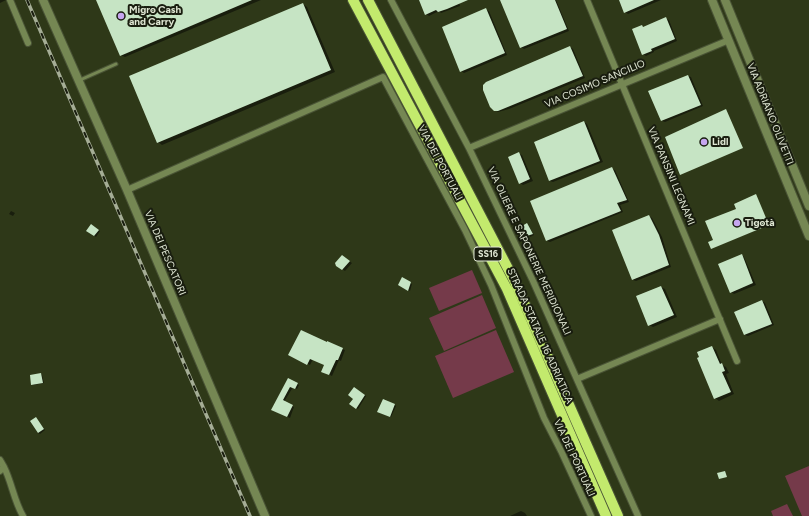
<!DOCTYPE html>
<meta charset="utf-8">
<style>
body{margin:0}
canvas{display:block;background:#2e3818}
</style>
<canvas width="809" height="516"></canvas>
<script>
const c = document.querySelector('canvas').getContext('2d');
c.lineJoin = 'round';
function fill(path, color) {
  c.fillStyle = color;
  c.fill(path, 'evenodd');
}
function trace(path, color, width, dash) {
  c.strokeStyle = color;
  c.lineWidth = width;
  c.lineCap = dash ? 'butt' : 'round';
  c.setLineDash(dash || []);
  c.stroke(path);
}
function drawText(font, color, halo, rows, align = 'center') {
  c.font = font + ' Figtree,sans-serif';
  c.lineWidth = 4;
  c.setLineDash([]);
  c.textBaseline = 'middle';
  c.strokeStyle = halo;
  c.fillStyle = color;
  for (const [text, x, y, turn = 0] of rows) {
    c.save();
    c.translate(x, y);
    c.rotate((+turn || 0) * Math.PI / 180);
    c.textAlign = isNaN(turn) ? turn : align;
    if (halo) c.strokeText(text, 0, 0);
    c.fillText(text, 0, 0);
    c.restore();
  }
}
fill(new Path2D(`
 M472,270L482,293L439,311L429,288Z
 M482,295L496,328L444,351L429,318Z
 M496,330L514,372L453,398L435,356Z
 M809,466V516H802L785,476Z
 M787,504L793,516H773L771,511Z`), '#753a4a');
fill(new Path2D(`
 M0,0H6L0,3Z
 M97,0H261L125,57L120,55Z
 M420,0H463L459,1L460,6L441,13L439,11L429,16L426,14Z
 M506,0H556L569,31L524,49L521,47Z
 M620,0H661L628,14L625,12Z
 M303,4L307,7L335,72L162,145L158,142Z
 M486,10L489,11L507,55L464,73L461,71Z
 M666,19L669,20L677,41L654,51V52L646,56L643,54L644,28Z
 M570,47L573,49L585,78L509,109L498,112L495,110Z
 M688,76L691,77L703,106L665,122L662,121Z
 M584,122L587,124L603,162L553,182L550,181L535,143Z
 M519,154L522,155L533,181L523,185L520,183Z
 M612,169L615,170L629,202L620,205L623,212L550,242L547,241L531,202Z
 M756,196L769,225L712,248L738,209Z
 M11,211L15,213L13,216L9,214Z
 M649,216L652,218L662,237L671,267L636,281L633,280Z
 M527,224L534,235L530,237L523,226Z
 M92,225L100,231L96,237L88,230Z
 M742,255L744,257L756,285L734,294L731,292Z
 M345,258L352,263L345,271L337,265Z
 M403,279L412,284L410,291L399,285Z
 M661,287L665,289L677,317L653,327L649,325Z
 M762,301L765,303L774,325L748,336L745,335Z
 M327,344L345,350L341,361L339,360L332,376L322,371L325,365L313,359L310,365L289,354Z
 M712,347L716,350L722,365L726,367L729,373L726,374L734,394L719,401L715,398Z
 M41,374L42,375L44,383L34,385L32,384Z
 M288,380L299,385L297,389L293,387L284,402L294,407L290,418L274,411Z
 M354,388L366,396L358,409L351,404L355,398Z
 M395,405L396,406L391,417L380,413Z
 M36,419L45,430L40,434L38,433Z
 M521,511L525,513L527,516H510Z`), '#0007');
fill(new Path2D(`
 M96,0H252L120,56Z
 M419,0H468L447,9L438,12L436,10L425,15Z
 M500,0H555L567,29L520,48Z
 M619,0H654L624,13Z
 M303,3L331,70L157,143L129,76Z
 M486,8L505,53L460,72L442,27Z
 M666,17L675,39L651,49L652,51L642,55L632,29L642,25L643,27Z
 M570,46L583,76L498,111H494L490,107L483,90V85L486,82Z
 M688,75L701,105L661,121L648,91Z
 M726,109L743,148L680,175L665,137Z
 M584,121L600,161L549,181L534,142Z
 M519,152L530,179L519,184L508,157Z
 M612,167L627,200L617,203L621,211L546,241L530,201Z
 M756,194L769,225L711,249L708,242L713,240L705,221L736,209L734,204Z
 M649,215L659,235L669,265L632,280L612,230Z
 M527,223L533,234L527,236L522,226Z
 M91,224L99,230L94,236L86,231Z
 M742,254L753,283L730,293L718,264Z
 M342,255L350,261L342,270L336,266L335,263Z
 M402,277L411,282L408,291L398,285Z
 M661,286L674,315L648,326L636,296Z
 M762,300L772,324L744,335L734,312Z
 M301,330L327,342V341L343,348L338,360H336L329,375L321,372L324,365L310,359L307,365L288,355Z
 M712,346L720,364L722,363L725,371L722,372L731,392L714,399L697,358L699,357L697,352Z
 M41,373L43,383L31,385L30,375Z
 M288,378L298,383L295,389L290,387L283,400L293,405L287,417L271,410Z
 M354,387L365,395L356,409L349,404L353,399L348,395Z
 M383,399L395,404L390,417L377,412Z
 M36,417L44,429L38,433L30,421Z
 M725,471L727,477L719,479L717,473Z`), '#c6e4c4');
const service = new Path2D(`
 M80,80L116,64`);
const minor = new Path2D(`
 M10,0L28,43
 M391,0L469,148L533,281L638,516
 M587,0L737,361
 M469,148L729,40
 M127,190L383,77L465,230L491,285L544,418L562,453L591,516
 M577,379L720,319
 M0,460L4,467L0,471
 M4,467C12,483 14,501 23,516`);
const tertiary = new Path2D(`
 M43,0L127,190L265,516
 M712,0L809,236
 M725,0L809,206`);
const trunk = new Path2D(`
 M353,0L507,289L606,516
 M368,0L514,280L618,516`);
trace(service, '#4a5436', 5);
trace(minor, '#4a5436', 8);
trace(tertiary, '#4a5436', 10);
trace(trunk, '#4a5436', 12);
trace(service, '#758753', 3);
trace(minor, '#758753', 6);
trace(tertiary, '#758753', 8);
trace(trunk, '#c3ea6d', 10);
const rail = new Path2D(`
 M27,0L250,516`);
trace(rail, '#a5ad96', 3.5);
trace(rail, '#191d0f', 2, [6]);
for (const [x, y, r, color] of [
 [121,16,4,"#c6a6f0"],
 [704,142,4,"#c6a6f0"],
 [737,223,4,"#c6a6f0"]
]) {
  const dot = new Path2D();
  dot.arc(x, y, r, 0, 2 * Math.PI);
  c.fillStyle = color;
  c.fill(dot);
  trace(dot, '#191d0f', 1.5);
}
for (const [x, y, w] of [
 [488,254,28]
]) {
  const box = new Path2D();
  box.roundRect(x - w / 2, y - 7, w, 14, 3);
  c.fillStyle = '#191d0f';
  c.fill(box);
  trace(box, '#e0e7d4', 1);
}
drawText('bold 9px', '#e0e7d4', null, [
 ["SS16",488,254]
]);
drawText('bold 10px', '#e0e7d4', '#191d0f', [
 ["Migro Cash",129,10],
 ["and Carry",129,22],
 ["Lidl",712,142],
 ["Tigotà",745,223]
], 'left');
drawText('10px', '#e0e7d4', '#191d0f', [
 ["VIA COSIMO SANCILIO",595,84,-23],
 ["VIA ADRIANO OLIVETTI",770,114,68],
 ["VIA DEI PORTUALI",440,163,62],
 ["VIA PANSINI LEGNAMI",671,176,67],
 ["VIA OLIERE E SAPONERIE MERIDIONALI",529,251,65],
 ["VIA DEI PESCATORI",165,253,67],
 ["STRADA STATALE 16 ADRIATICA",540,336,66],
 ["VIA DEI PORTUALI",574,458,65]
]);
</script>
